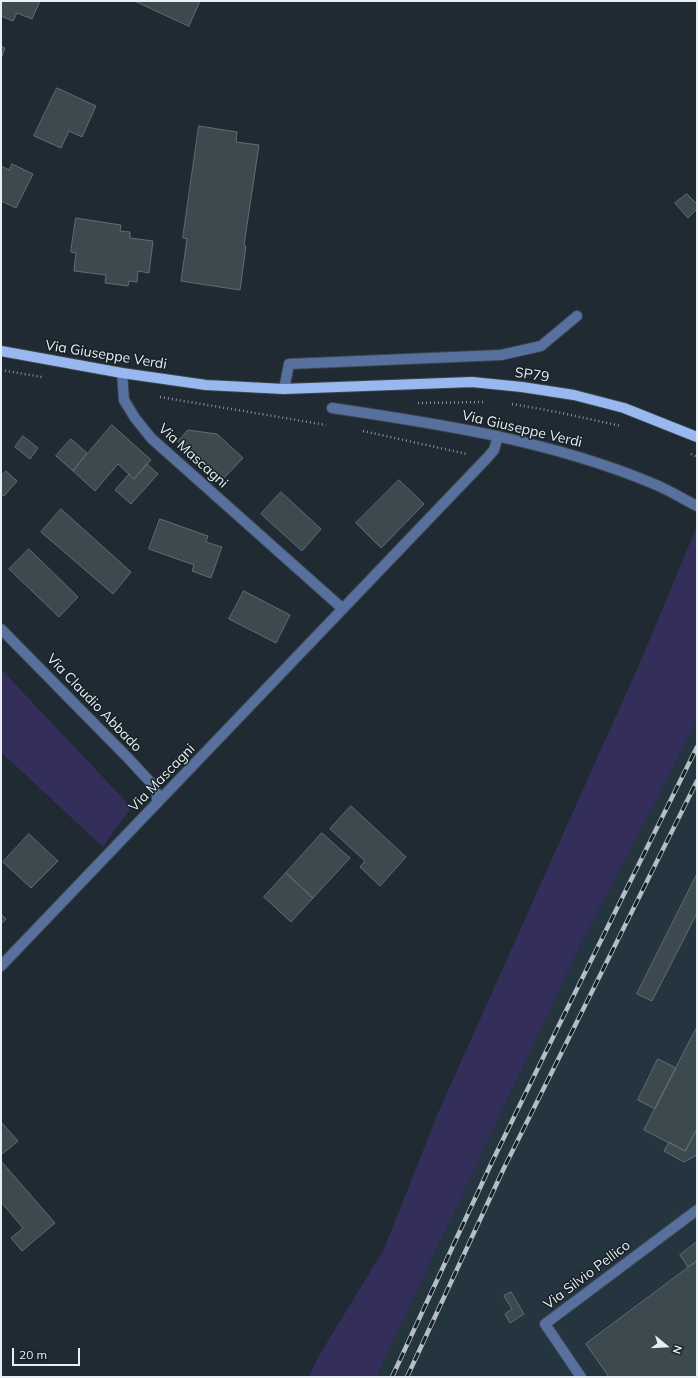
<!DOCTYPE html>
<style>
body{margin:0}
#map{position:relative;width:698px;height:1378px;overflow:hidden;background:#202a32;font-family:Mulish,sans-serif}
canvas{display:block}
.frame{position:absolute;inset:0;border:2px solid #e8eff4;pointer-events:none}
.north{position:absolute;left:646px;top:1326px;width:40px;height:40px;-webkit-text-stroke:3px #172128;paint-order:stroke;rotate:108deg;font-size:11px;font-weight:700;line-height:16px;text-align:center;color:#e8eff4}
.north::after{content:'';display:block;margin:auto;width:14px;height:18px;background:#e8eff4;clip-path:polygon(50% 0,100% 100%,50% 72%,0 100%)}
.scale{position:absolute;left:12px;top:1348px;width:68px;height:18px;box-sizing:border-box;border:2px solid #e8eff4;border-top:0;padding-left:5px;font-size:12px;line-height:14px;white-space:nowrap;color:#e8eff4;-webkit-text-stroke:3px #172128;paint-order:stroke}
</style>
<div id="map">
<canvas width="698" height="1378"></canvas>
<div class="frame"></div>
<div class="north">N</div>
<div class="scale">20 m</div>
</div>
<script>
const c = document.querySelector('canvas').getContext('2d');
c.lineJoin = 'round';
function fill(path, color) {
  c.fillStyle = color;
  c.fill(path, 'evenodd');
}
function trace(path, color, width, dash) {
  c.strokeStyle = color;
  c.lineWidth = width;
  c.lineCap = dash ? 'butt' : 'round';
  c.setLineDash(dash || []);
  c.stroke(path);
}
function drawText(font, color, halo, rows, align = 'center') {
  c.font = font + ' Mulish,sans-serif';
  c.lineWidth = 3;
  c.setLineDash([]);
  c.textBaseline = 'middle';
  c.strokeStyle = halo;
  c.fillStyle = color;
  for (const [text, x, y, turn = 0] of rows) {
    c.save();
    c.translate(x, y);
    c.rotate((+turn || 0) * Math.PI / 180);
    c.textAlign = isNaN(turn) ? turn : align;
    if (halo) c.strokeText(text, 0, 0);
    c.fillText(text, 0, 0);
    c.restore();
  }
}
fill(new Path2D(`
 M697,721V1377H376L580,946Z`), '#253540');
fill(new Path2D(`
 M697,526V721L580,946L376,1377H309L317,1359L384,1249L438,1113L642,658Z
 M1,669L131,807L103,847L1,752Z`), '#332f5a');
const building = new Path2D(`
 M1,1H40L32,19L17,13L13,21L1,16Z
 M135,1H200L189,26Z
 M1,46L5,48L1,59Z
 M57,88L96,106L82,137L69,131L61,148L34,136Z
 M199,126L237,132L236,142L259,145L244,245L246,246L240,290L181,281L187,239L183,238Z
 M12,164L33,174L16,208L1,201V166L9,170Z
 M687,194L697,204V209L688,218L675,203Z
 M76,218L121,225L120,231L130,232V238L153,241L149,273L138,271L137,282L129,281L128,286L105,283L106,275L74,271L76,253L71,252Z
 M112,425L151,460L134,479L118,464L95,491L73,471Z
 M188,430L217,434L243,458L223,479L178,442Z
 M23,436L38,448L30,459L15,447Z
 M71,439L87,453L73,471L56,456Z
 M147,464L158,474L131,504L115,490L129,474L134,479Z
 M6,471L17,481L4,496L1,494V476Z
 M399,480L424,504L381,548L356,523Z
 M281,492L321,529L302,551L261,514Z
 M61,509L131,572L113,594L41,532Z
 M160,519L208,536L206,542L222,547L211,578L192,571L194,565L149,549Z
 M29,549L78,597L59,617L9,569Z
 M244,591L290,615L276,643L229,619Z
 M351,806L406,857L380,886L360,867L365,861L330,829Z
 M322,833L350,858L313,898L286,873Z
 M29,834L58,861L31,888L3,862Z
 M286,873L313,898L291,922L264,897Z
 M697,874V913L652,1001L637,994Z
 M1,914L6,919L1,924Z
 M697,1027V1131H696L685,1151L644,1130Z
 M658,1059L676,1068L655,1109L638,1100Z
 M1,1122L18,1141L1,1155Z
 M696,1131H697V1155L684,1162L664,1151L669,1142L685,1151Z
 M1,1161L55,1223L22,1251L11,1238L23,1228L1,1202Z
 M697,1242V1261L688,1267L680,1255Z
 M697,1261V1377H609L586,1344Z
 M511,1292L524,1314L510,1323L505,1314L512,1309L504,1296Z`);
fill(building, '#3c4a4f');
trace(building, '#5f6e73', 1);
const minor = new Path2D(`
 M122,373L124,400L135,418L151,438L343,609
 M284,389L289,364L501,355L541,346L577,316
 M332,408C441,424 552,441 654,484C669,490 683,499 697,506
 M1,629L127,757L153,785L157,794V803
 M1,966L487,458L494,450L498,436
 M581,1377L545,1324L697,1210`);
const major = new Path2D(`
 M1,351L122,373L206,385L284,389L472,382L522,387L574,395L624,408L697,437`);
trace(minor, '#3c464d', 12);
trace(major, '#3c464d', 12);
trace(new Path2D(`
 M1,370L42,377
 M160,397L326,425
 M418,403L485,402
 M512,404L557,412L621,426
 M363,431L467,454
 M691,454L697,457`), '#8a9399', 2.5, [1, 3]);
trace(minor, '#58709e', 10);
trace(major, '#9ab8f0', 10);
const rail = new Path2D(`
 M392,1377L492,1162L561,1021L697,747
 M407,1377L504,1168L697,781`);
trace(rail, '#b6bec3', 4.5);
trace(rail, '#172128', 3, [9]);
drawText('14px', '#e8eff4', '#172128', [
 ["Via Giuseppe Verdi",106,355,9],
 ["SP79",532,375,8],
 ["Via Giuseppe Verdi",522,429,13],
 ["Via Mascagni",193,456,42],
 ["Via Claudio Abbado",94,703,46],
 ["Via Mascagni",162,778,-46],
 ["Via Silvio Pellico",587,1275,-37]
]);
</script>
